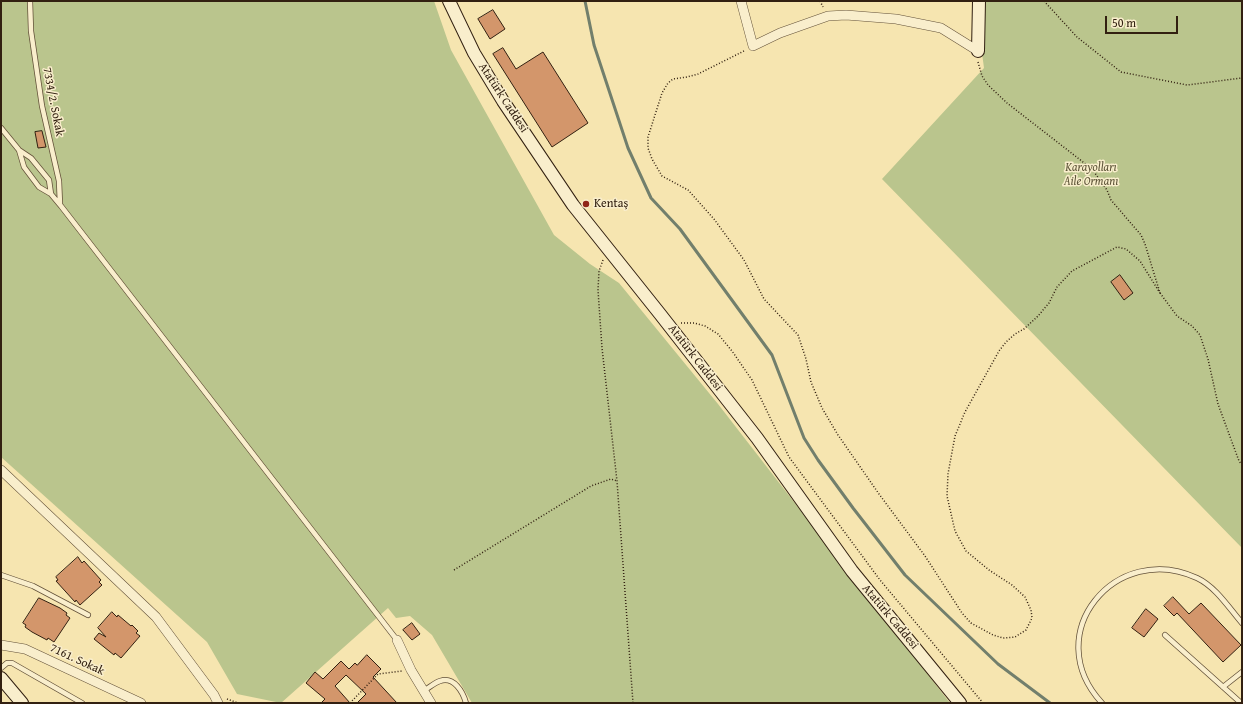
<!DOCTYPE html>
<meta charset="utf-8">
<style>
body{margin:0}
#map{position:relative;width:1243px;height:704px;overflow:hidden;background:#f6e5b0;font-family:"Gentium Book Plus",serif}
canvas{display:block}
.frame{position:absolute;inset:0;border:2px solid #322011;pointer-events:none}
.scale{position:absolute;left:1105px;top:16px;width:73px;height:18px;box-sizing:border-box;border:2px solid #322011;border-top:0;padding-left:5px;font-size:12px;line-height:14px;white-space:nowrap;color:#322011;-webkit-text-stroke:3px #f9eecc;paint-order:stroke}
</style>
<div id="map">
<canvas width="1243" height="704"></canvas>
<div class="frame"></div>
<div class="scale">50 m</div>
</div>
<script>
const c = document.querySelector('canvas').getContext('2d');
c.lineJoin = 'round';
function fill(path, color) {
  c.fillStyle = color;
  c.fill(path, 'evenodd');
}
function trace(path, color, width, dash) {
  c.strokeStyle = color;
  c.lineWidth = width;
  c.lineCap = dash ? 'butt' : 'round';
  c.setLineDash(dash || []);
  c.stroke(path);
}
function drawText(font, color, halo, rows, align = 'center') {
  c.font = font + ' "Gentium Book Plus",serif';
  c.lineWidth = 3;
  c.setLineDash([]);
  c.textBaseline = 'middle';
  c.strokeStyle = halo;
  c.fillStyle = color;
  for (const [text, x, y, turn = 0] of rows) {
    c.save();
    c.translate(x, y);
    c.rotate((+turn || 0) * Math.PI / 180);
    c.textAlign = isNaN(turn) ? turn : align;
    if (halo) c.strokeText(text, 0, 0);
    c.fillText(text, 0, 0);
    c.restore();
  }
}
fill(new Path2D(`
 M1,1H434L451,50L554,235L590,264L619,283L718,404L950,703H472L432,635L410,616L396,618L388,608L281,703L237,694L207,642L1,457Z
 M975,1H1242V548L882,179L984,68Z`), '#bac58d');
trace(new Path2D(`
 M585,1L594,45L628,148L651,198L680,229L772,355L804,438L818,460L853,508L905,575L998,664L1050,703`), '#727f6c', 3);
const building = new Path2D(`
 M493,10L505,29L490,39L478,19Z
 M503,48L516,69L543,52L588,123L552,147L493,54Z
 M42,131L46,147L38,148L35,132Z
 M1120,275L1133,293L1124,300L1111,282Z
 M78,557L82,563L84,561L101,580L99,582L102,585L80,605L76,600L75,602L56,581L58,580L56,577Z
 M1173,597L1189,614L1201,603L1241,645L1223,662L1177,613L1174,616L1164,606Z
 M39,598L60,608L67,613L66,615L70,618L54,642L48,638L47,640L32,632L25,627L26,625L23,623Z
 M1146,609L1158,619L1144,637L1132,628Z
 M112,612L117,617L118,615L131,626L132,625L138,631L136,633L140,636L121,658L115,653L114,655L94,639L99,633L106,637L98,628Z
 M412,623L420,634L412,640L403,630Z
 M367,655L381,669L373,677L397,703H357L366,694L346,675L335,686L350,703H321L325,699L306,683L315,672L323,679L341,661L349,669L355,663L357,665Z`);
fill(building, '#d3966b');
trace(building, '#322011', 1);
const lane = new Path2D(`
 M30,1L31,31L42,106L59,181L60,204
 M1,128L19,150L31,158L49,180L51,194
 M19,150L24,167L39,187L51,194L61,206L397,640
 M1,575L33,586L88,615
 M1165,635L1241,703
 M1,668L7,663H12L82,703
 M1223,687L1242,672
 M423,691C429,688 434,683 440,681C454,676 463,692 466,703
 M1102,703C1038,634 1116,540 1197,578C1216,587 1229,608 1242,623`);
const street = new Path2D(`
 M741,1L753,46L780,33L828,16L846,15L896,19L941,28L978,51
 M1,470L156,617L214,695L218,703
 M397,640L411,670L431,703
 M1,645L25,649L141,703`);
const secondary = new Path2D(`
 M449,1L474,53L503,101L573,205L660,314L757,438L852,571L960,703
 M978,51L979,1
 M1,678L22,703`);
trace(lane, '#635139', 6);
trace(street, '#635139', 10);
trace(secondary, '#322011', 14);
trace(new Path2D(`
 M820,1L823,7
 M1044,1L1077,37L1121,72L1187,85L1242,78
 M744,51L698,74L687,77L673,79L668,83L662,93L648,137V148L652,159L662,176L688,190L714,219L744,260L764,299L798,335L806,359L811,382L822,408L838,435L879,494L925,556L962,613L971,623L993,635L1003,638L1015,637L1026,630L1032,618L1031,610L1025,597L1012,585L989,570L966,551L955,531L947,496L948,474L955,436L965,412L999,351L1006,342L1015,334L1024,329L1038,316L1049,303L1057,287L1072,271L1117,247L1126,249L1140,261L1160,293
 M978,62L982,76L988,85L1007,103L1092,169L1107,190L1111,200L1141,235L1145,244L1160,293L1177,316L1192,326L1200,335L1208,359L1218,404L1239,461L1242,465
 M603,260L599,271L598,290L602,348L617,481L633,703
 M681,323H694L705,326L718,334L732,351L752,380L789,457L880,580L983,703
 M454,570L591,486L611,479L617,481
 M227,699L238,703
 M350,703L378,674L402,671`), '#322011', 1.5, [1, 2]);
trace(lane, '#f9eecc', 4.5);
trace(street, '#f9eecc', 9);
trace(secondary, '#f9eecc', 12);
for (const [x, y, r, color] of [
 [586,204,4,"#8f2418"]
]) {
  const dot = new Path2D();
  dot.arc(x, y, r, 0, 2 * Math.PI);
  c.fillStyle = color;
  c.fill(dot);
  trace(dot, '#f9eecc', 1.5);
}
drawText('12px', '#322011', '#f9eecc', [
 ["Atatürk Caddesi",503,98,57],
 ["7334/2. Sokak",53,102,79],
 ["Atatürk Caddesi",695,358,52],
 ["Atatürk Caddesi",890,617,50],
 ["7161. Sokak",77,660,25]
]);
drawText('italic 12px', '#5b5236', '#f9eecc', [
 ["Karayolları",1091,168],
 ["Aile Ormanı",1091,182]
]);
drawText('12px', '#322011', '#f9eecc', [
 ["Kentaş",594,204]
], 'left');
</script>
